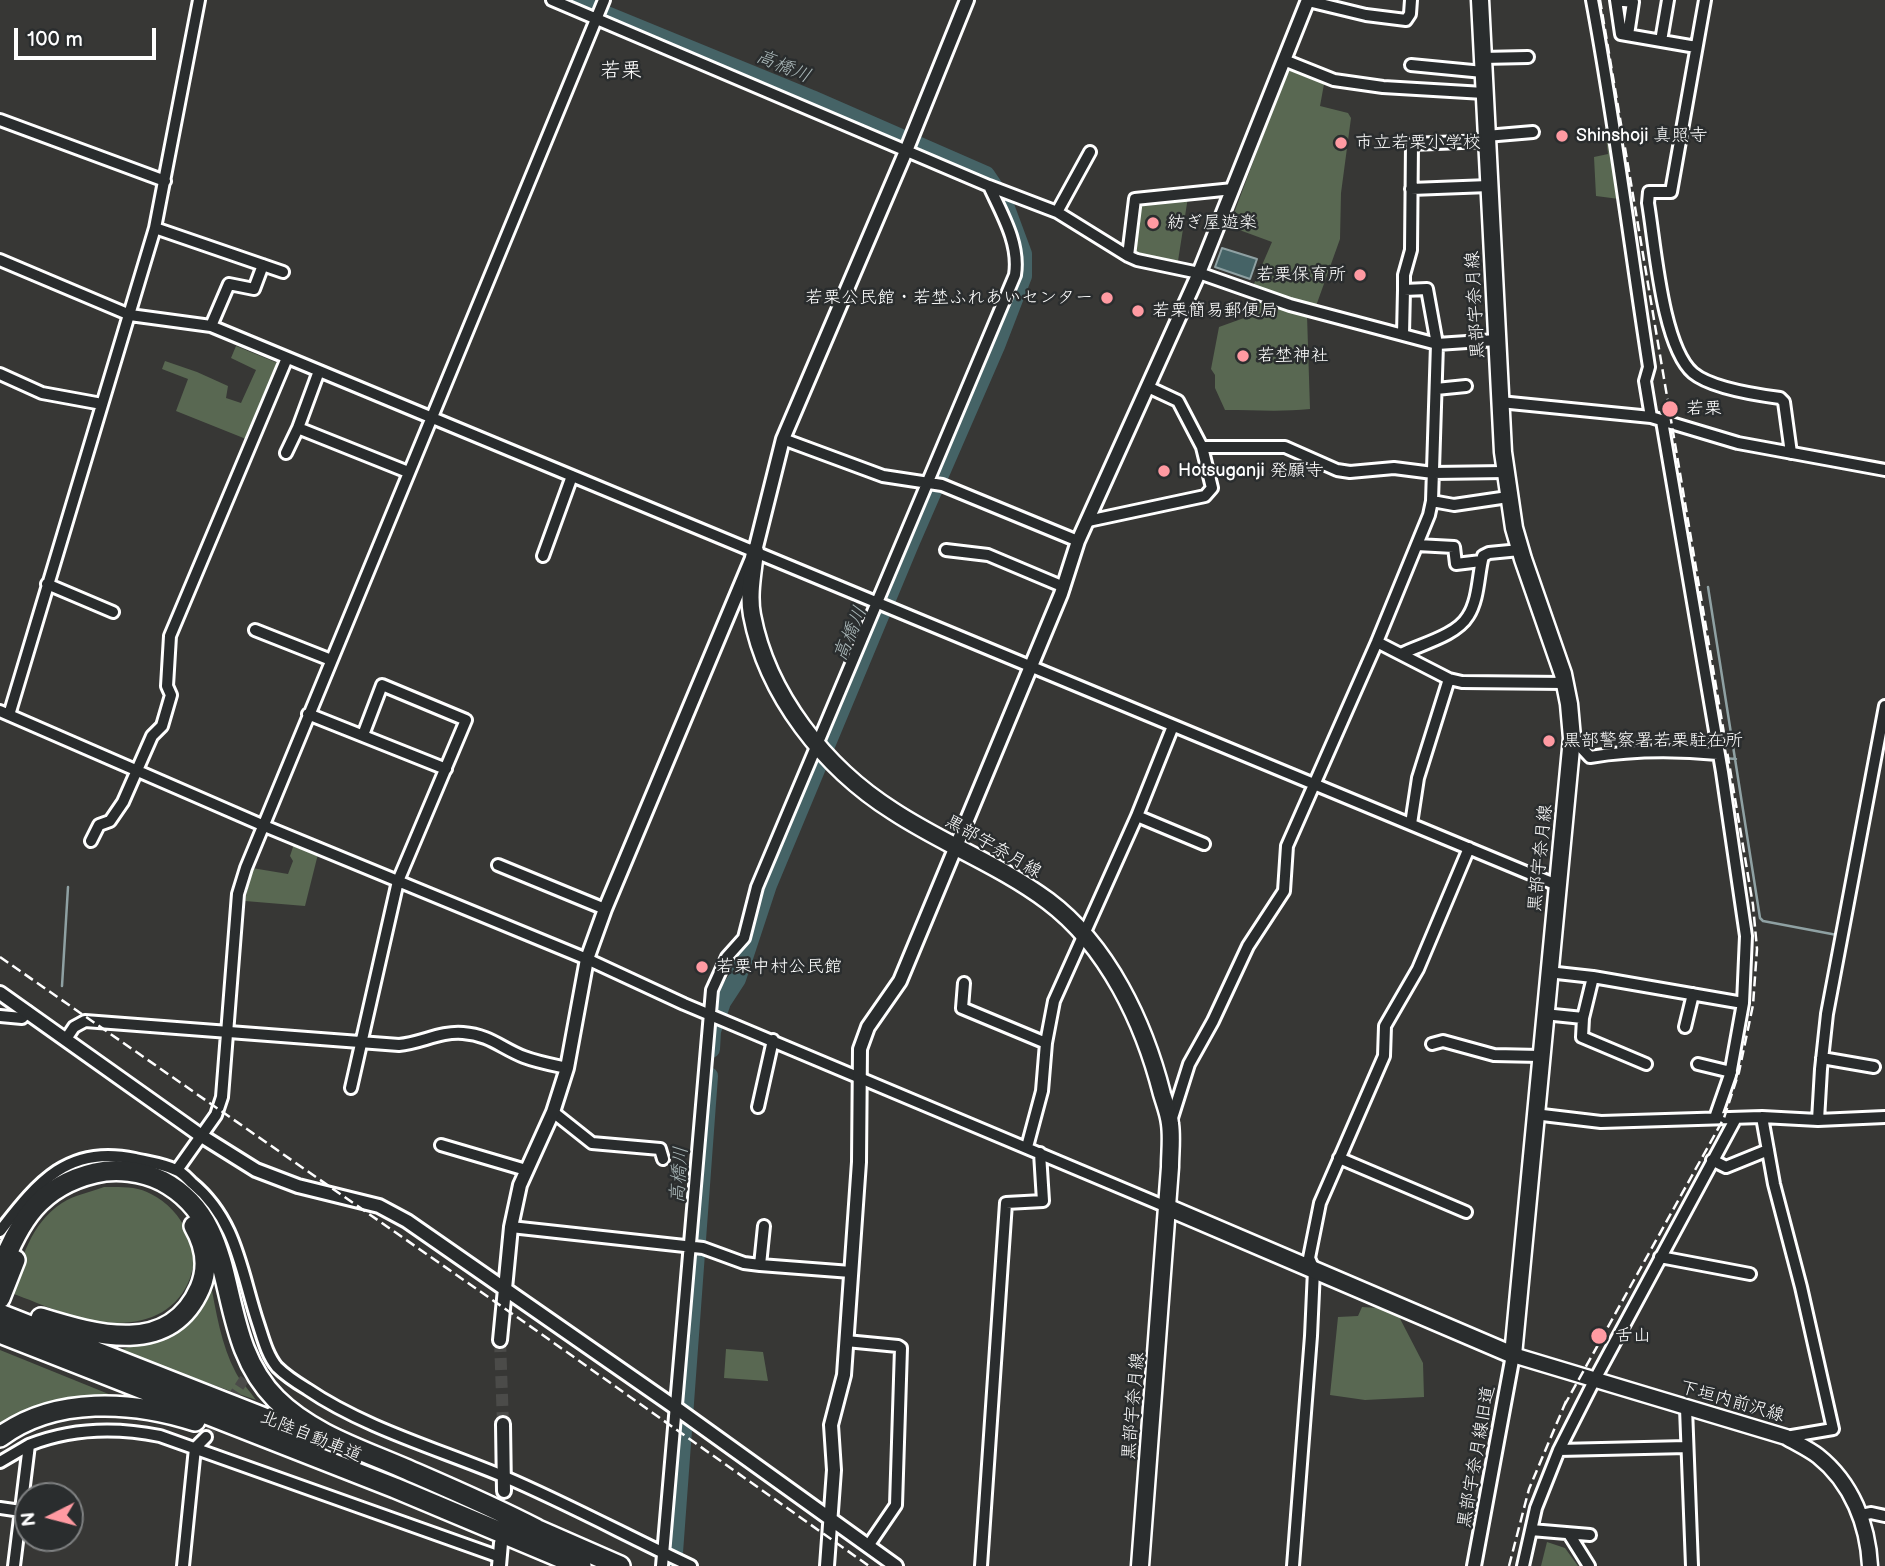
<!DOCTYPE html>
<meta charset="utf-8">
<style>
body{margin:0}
#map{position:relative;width:1885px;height:1566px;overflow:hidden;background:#373735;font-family:"Balsamiq Sans",sans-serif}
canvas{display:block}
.north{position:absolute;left:14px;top:1482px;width:70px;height:70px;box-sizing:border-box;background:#2a2d2e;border:2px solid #7f8182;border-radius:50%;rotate:264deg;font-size:19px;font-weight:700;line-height:28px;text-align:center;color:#fff}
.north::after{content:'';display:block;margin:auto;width:24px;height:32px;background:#ff9aa2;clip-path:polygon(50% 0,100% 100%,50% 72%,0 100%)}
.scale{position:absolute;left:14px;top:28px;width:142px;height:32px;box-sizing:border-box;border:4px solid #fff;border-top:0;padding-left:9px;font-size:21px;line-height:24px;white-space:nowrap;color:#fff;-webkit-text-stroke:5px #2a2d2e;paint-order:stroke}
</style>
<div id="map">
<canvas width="1885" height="1566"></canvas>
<div class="north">N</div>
<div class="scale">100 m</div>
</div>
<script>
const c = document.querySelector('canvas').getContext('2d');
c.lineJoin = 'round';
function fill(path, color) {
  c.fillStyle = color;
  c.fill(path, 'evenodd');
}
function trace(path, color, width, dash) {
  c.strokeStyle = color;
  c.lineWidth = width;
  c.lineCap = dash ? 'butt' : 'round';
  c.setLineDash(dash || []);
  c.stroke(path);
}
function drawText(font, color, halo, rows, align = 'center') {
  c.font = font + ' "Balsamiq Sans","Klee One",sans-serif';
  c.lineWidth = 5;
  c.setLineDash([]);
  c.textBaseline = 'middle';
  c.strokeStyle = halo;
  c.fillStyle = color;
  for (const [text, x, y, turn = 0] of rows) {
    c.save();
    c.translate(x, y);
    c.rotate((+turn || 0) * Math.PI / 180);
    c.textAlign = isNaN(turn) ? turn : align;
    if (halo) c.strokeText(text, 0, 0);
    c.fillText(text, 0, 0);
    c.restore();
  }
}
fill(new Path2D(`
 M1288,69L1324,84L1320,106L1348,113L1351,118L1341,193L1340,239L1316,306L1253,286L1272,242L1234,228L1231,221Z
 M1605,128H1609L1619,199L1596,196L1594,157L1608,154Z
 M1188,197L1178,261L1133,252L1139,202Z
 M1257,299L1307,315L1310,409C1282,412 1254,410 1225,410L1215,388V375L1211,369L1219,327L1255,314Z
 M236,346L280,364L246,439L176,411L188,379L162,369L165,361L197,372L228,386L226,398L241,403L256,370L231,358Z
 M294,844L318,854L305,906L245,901L252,868L288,874L293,861L290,856Z
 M104,1187C119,1187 138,1186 151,1194C167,1202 180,1216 187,1232C189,1238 194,1246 195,1252C196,1260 192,1271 190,1278C179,1309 150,1323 118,1323C82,1324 45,1305 11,1293C22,1259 30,1224 62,1203C74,1195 91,1192 104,1187Z
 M210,1280C216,1311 221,1345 236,1373C241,1382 250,1391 256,1400L117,1351L169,1333L201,1310Z
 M1362,1307L1395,1309L1423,1363L1424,1397L1365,1400L1330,1395L1338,1317L1358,1316Z
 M726,1349L763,1352L768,1381L724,1378Z
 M0,1350L121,1399L0,1428Z
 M1547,1542L1565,1548L1578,1566H1541Z`), '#596852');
const water = new Path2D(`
 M1222,248L1257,259L1250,279L1215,267Z`);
fill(water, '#456366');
trace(water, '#8fa1a3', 2);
trace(new Path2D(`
 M1708,587L1760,918L1763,921L1837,935
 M1722,758L1736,759
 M62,986L68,887`), '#8fa1a3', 2.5);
trace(new Path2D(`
 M570,0L812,99L986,175L1003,200L1023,254V276L996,346L910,544L768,885L737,979L722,1002L712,1031L711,1049
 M673,1566L709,1076`), '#456366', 18);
trace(new Path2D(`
 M206,1437L253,1366`), '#4b4b49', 10, [10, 5]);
trace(new Path2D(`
 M500,1340L503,1424`), '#4b4b49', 12, [12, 6]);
const minor = new Path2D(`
 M552,0L989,186L1057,212L1128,256L1137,260L1199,273L1290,305L1437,344L1497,340
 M1592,0C1615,122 1630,245 1649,367L1645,381L1651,417
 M1616,0L1621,34L1696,47
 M1616,0L1633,2L1628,35
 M1705,0L1671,192H1649L1648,203C1655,244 1662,346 1693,373C1711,388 1757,395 1780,398L1784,402L1791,453
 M1308,1L1366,15L1406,20L1410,14L1411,0
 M1661,41L1668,0
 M1482,58L1528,57
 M1284,60L1334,80L1383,87L1484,93
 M1411,65L1483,72
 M0,120L165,181
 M1486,136L1533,132
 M1411,189L1489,186
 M1057,212L1090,152
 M155,228L283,272
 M1128,256L1135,199L1233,189
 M0,260L130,315L211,326L1557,885
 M1404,290V275L1411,250L1412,144L1486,141
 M211,326L229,284L254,289L263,265
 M319,371L298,428L408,472
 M0,374L42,393L102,404
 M1148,387L1178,401L1202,447H1285L1337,470L1350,472L1394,468L1433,473L1505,472
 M1436,389L1466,386
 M1500,402L1651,417L1738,443L1885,470
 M1662,421L1722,772L1746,936L1743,1003L1730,1075L1715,1118
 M783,439L883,476L942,485L1078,541
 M286,453L298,428
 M1432,501L1454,505L1508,497
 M1088,521L1205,496L1212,488L1202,447
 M1417,545L1454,547L1456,564L1481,561
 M946,550L988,555L1064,587
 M543,556L572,476
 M47,584L113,612
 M255,630L331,660
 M1377,642L1449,679L1418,778L1411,824
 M1401,654C1421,644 1456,636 1468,616C1479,599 1478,574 1483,556L1489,553L1520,550
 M1449,679L1462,682L1565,683
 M0,711L262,825L587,959L684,1004L1169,1208
 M308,714L446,769
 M9,715L155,228L199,0
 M1173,726L1137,816L1204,844
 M1571,742L1577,743L1590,757C1633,750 1675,750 1718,754
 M91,841L99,825L110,821L123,802L152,736L162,726L171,695L167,686L170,636L287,358
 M498,865L605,909
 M1548,972L1593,977
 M964,983L962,1008L1046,1043
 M1544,1014L1583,1018L1593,977L1743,1003
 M0,1016L22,1018L28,1012
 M1583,1018L1582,1037L1646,1064
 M1685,1027L1693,994
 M66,1039L74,1027L85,1021L399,1045C421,1043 441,1031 463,1033C490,1035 501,1048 524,1057C537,1062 553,1065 567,1068
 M1432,1044L1443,1041L1494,1055L1540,1056
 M1822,1058L1874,1067
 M1698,1064L1731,1072
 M351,1088L398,881L466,720L382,685L363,735
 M758,1107L773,1040
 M553,1112L592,1143L660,1149L663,1159
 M1534,1114L1601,1122L1762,1117L1818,1120L1821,1069L1827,1014L1885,706
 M1762,1117L1774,1184L1801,1287L1833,1429L1786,1437
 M1818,1120L1885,1117
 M1171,1121L1189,1064L1213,1021L1248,946L1284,891L1287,846L1377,642L1429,515L1432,501L1437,344L1427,289L1404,290L1403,334
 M441,1145L526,1170
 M1027,1147L1042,1091L1046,1043L1054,1001L1137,816
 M1339,1158L1466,1212
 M1712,1160L1726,1167L1768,1150
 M177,1170L216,1115L222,1097L238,894L246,868L604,0
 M764,1226L760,1265L851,1272
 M511,1227L703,1248L744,1263L760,1265
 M0,1231C37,1184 67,1144 135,1159C148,1162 164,1164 176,1170C182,1172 187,1178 192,1183C237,1220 241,1272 258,1323C263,1338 267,1355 277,1367C285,1375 297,1383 307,1389C364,1428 441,1450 505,1477C568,1504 629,1537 691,1566
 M1660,1257L1750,1274
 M846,1341L898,1346L901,1348L896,1505L868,1546
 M1686,1408L1692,1566
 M1559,1450L1687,1447
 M0,1462L29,1445
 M0,1508L21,1511
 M1861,1515L1871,1513L1885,1516
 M1531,1530L1590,1535
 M1569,1534L1589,1566
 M14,1566L29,1445C72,1428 115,1427 160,1436L500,1557
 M183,1566L195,1448L206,1437
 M662,1566L712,990L727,957L744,938L757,887L1015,275C1020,244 1002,214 989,186
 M981,1566L1006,1203L1043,1201L1040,1153
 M1293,1566L1311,1336L1314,1270L1309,1258L1320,1203L1384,1056L1385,1026L1418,969L1469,848
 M1523,1566L1536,1508L1559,1450L1594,1381L1736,1118`);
const tertiary = new Path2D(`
 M0,993L200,1135L256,1170L298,1186L379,1206L407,1221L676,1408L896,1566
 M500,1340L511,1227L520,1185L553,1112L567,1068L587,959L605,909L755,551L783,439L906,151L967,0
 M503,1424L504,1491
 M499,1566L501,1543
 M827,1566L834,1470L831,1425L844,1375L859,1162L860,1049L868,1027L900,981L1061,594L1078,541L1199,273L1308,0
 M1474,1566L1513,1355`);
const secondary = new Path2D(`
 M1513,1355L1786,1437C1796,1443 1809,1449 1818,1456C1852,1483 1868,1525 1870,1566`);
const primary = new Path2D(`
 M755,551C753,572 748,594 752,615C767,695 825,768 893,811C943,844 1000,865 1048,901C1108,946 1144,1023 1162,1094C1165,1104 1169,1114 1170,1124C1172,1138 1170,1153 1170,1167L1140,1566
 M1169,1208L1513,1355L1572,738L1569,704L1563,674L1523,559L1514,528L1503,452L1480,0`);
const motorway = new Path2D(`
 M0,1271C19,1221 40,1186 95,1173C116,1168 142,1171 162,1181C247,1226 210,1333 276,1399C310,1433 359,1449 401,1467C447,1487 492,1506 536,1529
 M0,1298L15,1260
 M0,1314L318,1439
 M41,1318C96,1335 170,1357 200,1288C209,1267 205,1245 194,1226
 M0,1333L395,1488L581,1566
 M0,1437C55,1396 133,1401 195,1421
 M524,1524L620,1566`);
trace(minor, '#fff', 16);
trace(tertiary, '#fff', 18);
trace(secondary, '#fff', 19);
trace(primary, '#fff', 21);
trace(motorway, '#fff', 24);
trace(minor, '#2a2d2e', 10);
trace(tertiary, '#2a2d2e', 12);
trace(secondary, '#2a2d2e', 14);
trace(primary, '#2a2d2e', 16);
trace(motorway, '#2a2d2e', 19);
trace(new Path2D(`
 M0,957L537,1331L869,1566
 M1564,1406L1724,1118L1739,1072L1753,1005L1757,949L1753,905L1600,0
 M1509,1566L1529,1489L1567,1399`), '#fff', 2.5, [10, 5]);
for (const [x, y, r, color] of [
 [1562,136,7,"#ff9aa2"],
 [1341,143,7,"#ff9aa2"],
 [1153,223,7,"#ff9aa2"],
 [1360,275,7,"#ff9aa2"],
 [1107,298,7,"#ff9aa2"],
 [1138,311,7,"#ff9aa2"],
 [1243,356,7,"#ff9aa2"],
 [1670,409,9,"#ff9aa2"],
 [1164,471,7,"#ff9aa2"],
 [1549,741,7,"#ff9aa2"],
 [702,967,7,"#ff9aa2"],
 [1599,1336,9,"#ff9aa2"]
]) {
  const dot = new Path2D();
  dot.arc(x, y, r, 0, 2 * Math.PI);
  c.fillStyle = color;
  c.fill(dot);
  trace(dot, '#2a2d2e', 2.5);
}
drawText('18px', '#fff', '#2a2d2e', [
 ["Shinshoji 真照寺",1576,136],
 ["市立若栗小学校",1355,143],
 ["紡ぎ屋遊楽",1167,223],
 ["若栗保育所",1346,275,"right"],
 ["若栗公民館・若埜ふれあいセンター",1093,298,"right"],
 ["若栗簡易郵便局",1152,311],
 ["若埜神社",1257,356],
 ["若栗",1686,409],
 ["Hotsuganji 発願寺",1178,471],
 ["黒部警察署若栗駐在所",1563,741],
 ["若栗中村公民館",716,967],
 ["舌山",1615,1336]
], 'left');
drawText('18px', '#fff', '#2a2d2e', [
 ["黒部宇奈月線",1476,305,-93],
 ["黒部宇奈月線",993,847,30],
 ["黒部宇奈月線",1541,858,-84],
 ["下垣内前沢線",1732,1402,16],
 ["黒部宇奈月線",1134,1406,-85],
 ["北陸自動車道",311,1437,22],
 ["黒部宇奈月線旧道",1477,1457,-80]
]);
drawText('italic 19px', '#abb9ba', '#2a2d2e', [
 ["高橋川",783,67,23],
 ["高橋川",851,634,-67],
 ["高橋川",680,1175,-86]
]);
drawText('21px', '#fff', '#2a2d2e', [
 ["若栗",621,72]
]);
</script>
